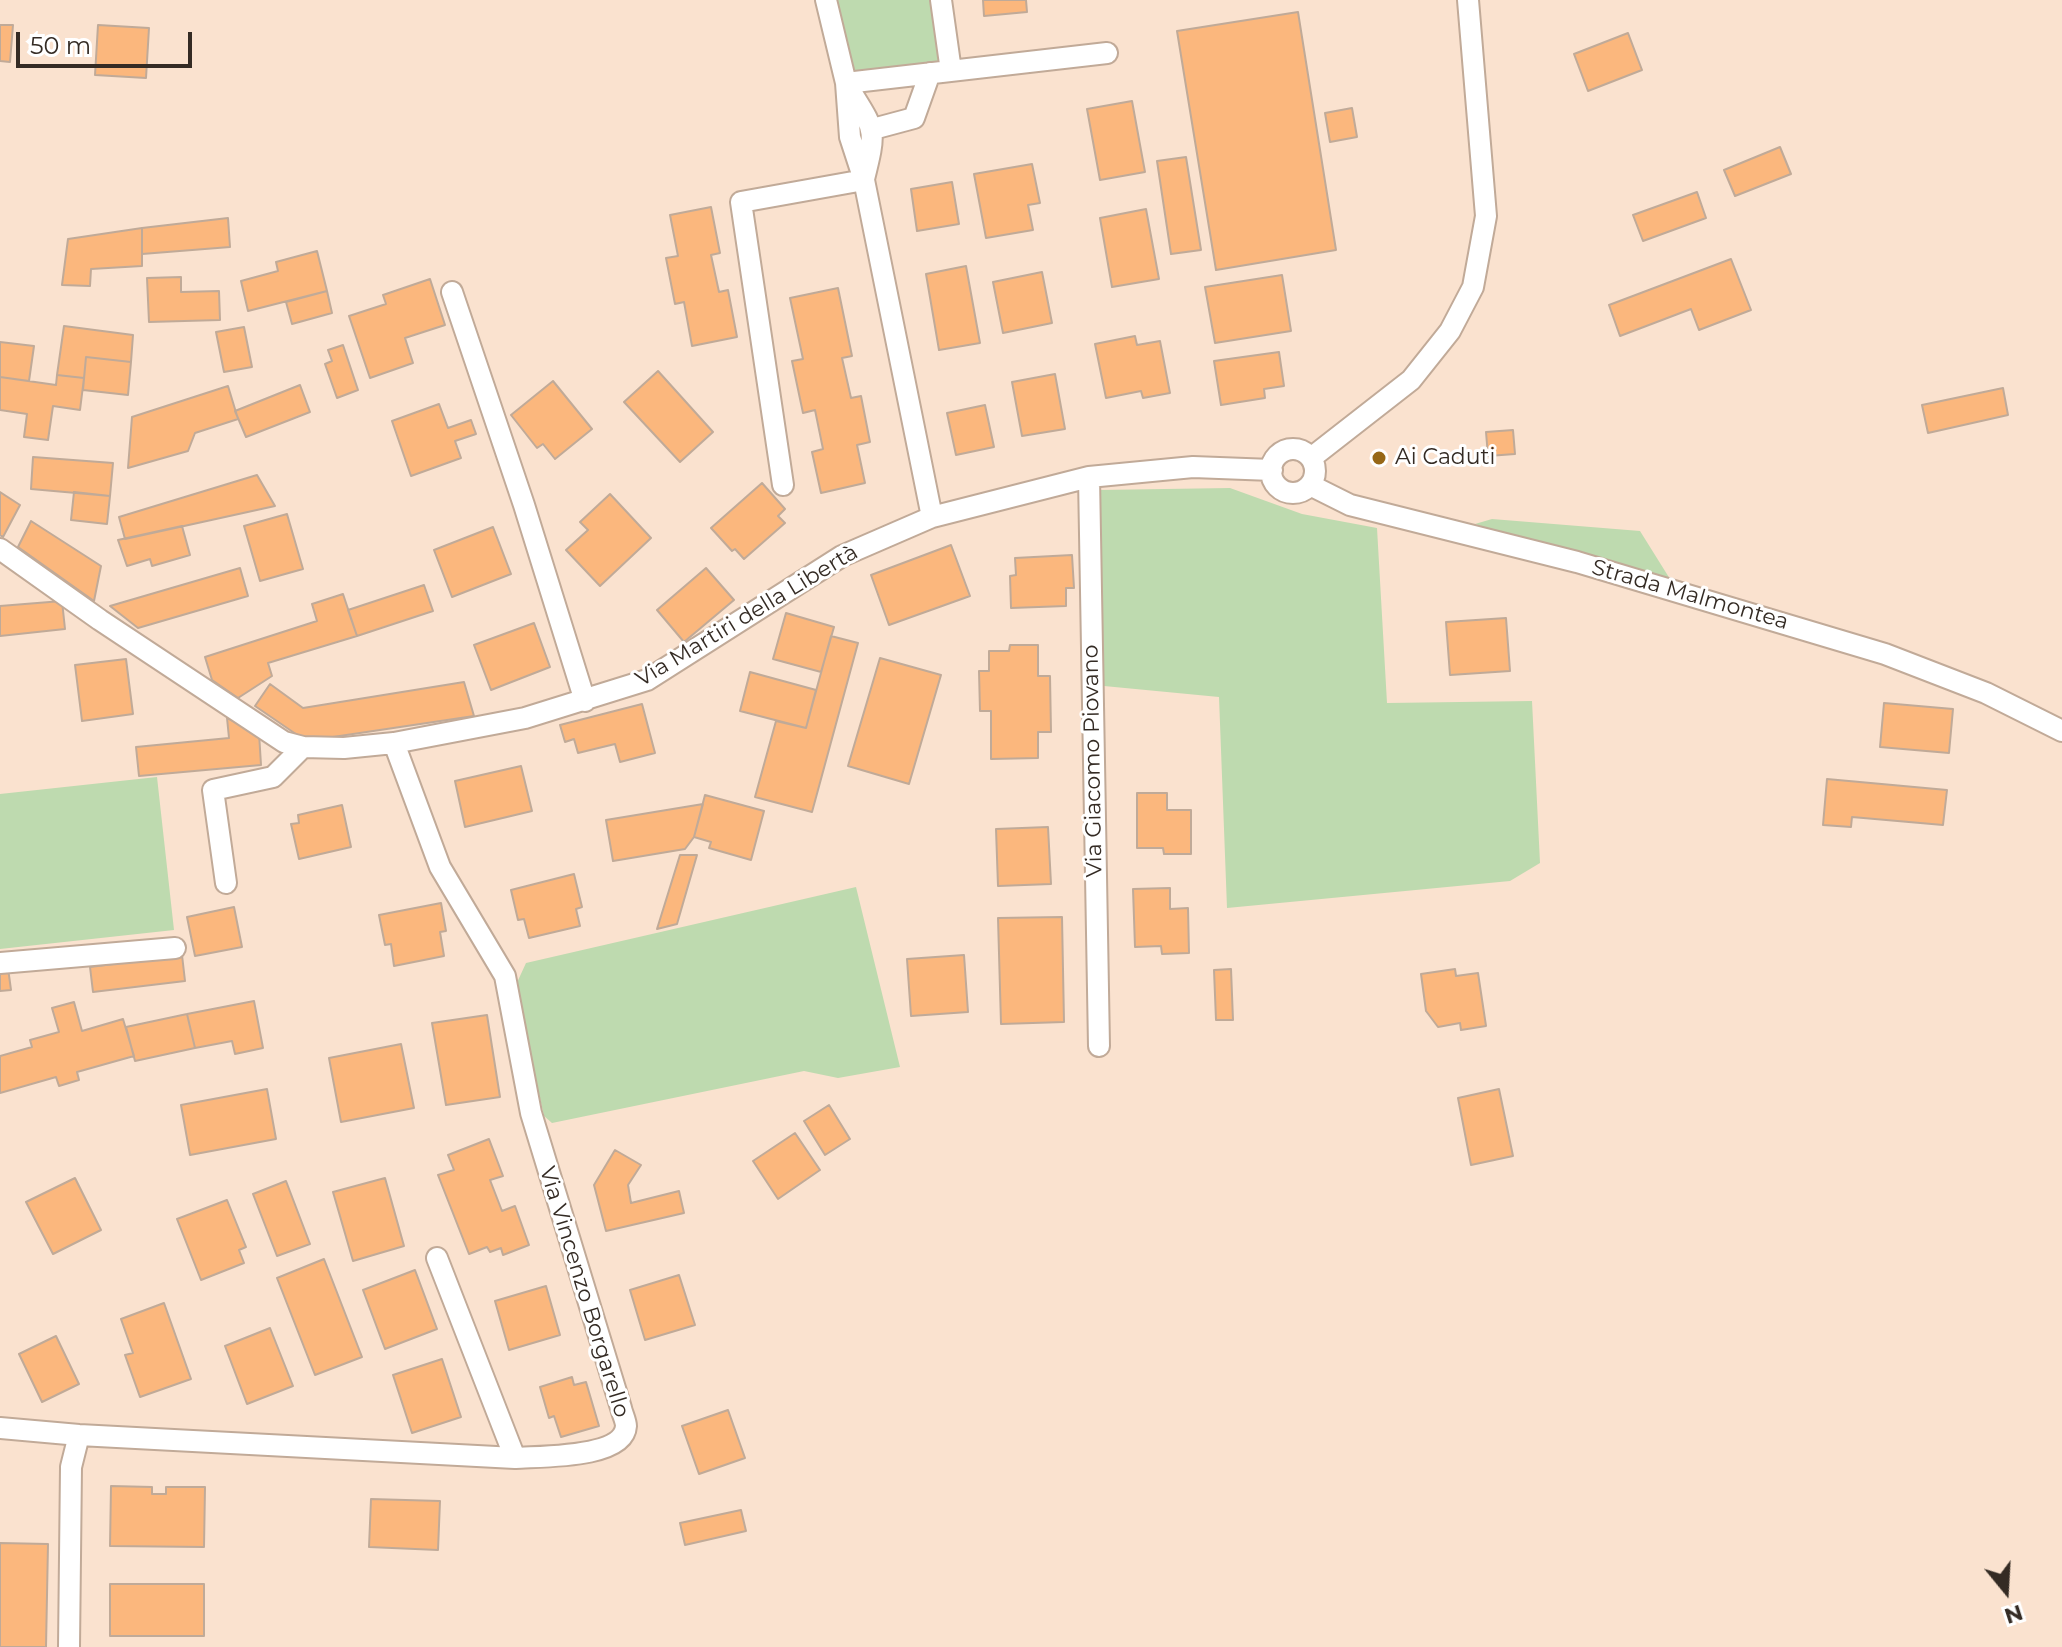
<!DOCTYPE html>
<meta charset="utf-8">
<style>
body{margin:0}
#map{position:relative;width:2062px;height:1647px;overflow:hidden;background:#fae2cf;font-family:Montserrat,sans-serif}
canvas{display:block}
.north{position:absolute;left:1966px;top:1551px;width:80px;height:80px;-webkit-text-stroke:6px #fff;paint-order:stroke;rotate:162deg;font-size:22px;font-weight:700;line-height:32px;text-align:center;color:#342b24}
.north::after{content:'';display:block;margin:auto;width:28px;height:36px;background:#342b24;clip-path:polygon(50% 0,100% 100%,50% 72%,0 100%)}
.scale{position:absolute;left:16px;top:32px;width:176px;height:36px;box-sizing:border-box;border:4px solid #342b24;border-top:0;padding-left:10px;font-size:24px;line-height:28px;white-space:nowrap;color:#342b24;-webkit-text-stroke:6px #fff;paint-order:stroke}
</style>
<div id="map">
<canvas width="2062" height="1647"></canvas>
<div class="north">N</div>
<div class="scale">50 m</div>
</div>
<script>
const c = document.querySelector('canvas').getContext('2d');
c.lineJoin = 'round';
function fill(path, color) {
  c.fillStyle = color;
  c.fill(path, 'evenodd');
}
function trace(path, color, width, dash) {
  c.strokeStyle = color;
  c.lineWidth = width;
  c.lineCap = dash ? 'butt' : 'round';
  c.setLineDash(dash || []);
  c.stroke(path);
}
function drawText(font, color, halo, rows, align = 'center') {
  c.font = font + ' Montserrat,sans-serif';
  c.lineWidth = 6;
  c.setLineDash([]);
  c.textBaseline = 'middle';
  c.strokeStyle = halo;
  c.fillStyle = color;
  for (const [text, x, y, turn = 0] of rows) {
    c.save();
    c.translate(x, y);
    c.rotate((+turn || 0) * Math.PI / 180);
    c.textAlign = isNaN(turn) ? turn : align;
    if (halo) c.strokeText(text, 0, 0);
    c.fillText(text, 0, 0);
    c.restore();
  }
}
fill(new Path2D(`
 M826,0H941L951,71L846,83Z
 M1230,488L1302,514L1377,528L1387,703L1532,701L1540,863L1510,881L1227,908L1219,697L1104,686L1099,490Z
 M1492,519L1640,531L1670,579L1584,559L1475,524Z
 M157,777L174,930L0,949V794Z
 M856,887L900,1067L838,1078L804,1071L552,1123L544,1116L515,987L526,963Z`), '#bedaaf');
const building = new Path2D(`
 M983,0H1026L1027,12L984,16Z
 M1298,12L1336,250L1216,270L1177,31Z
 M0,25H13L10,62L0,61Z
 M98,25L149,28L146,78L95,75Z
 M1628,33L1642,70L1588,91L1574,54Z
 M1132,101L1145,172L1100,180L1087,109Z
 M1352,108L1357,137L1330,142L1325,113Z
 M1780,147L1791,174L1735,196L1724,170Z
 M1186,157L1201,250L1171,254L1157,161Z
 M1032,164L1040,203L1028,205L1033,230L986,238L974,174Z
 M952,182L959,224L917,231L911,189Z
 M1697,192L1706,218L1643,241L1633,215Z
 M711,207L720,253L711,255L719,292L728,290L737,337L692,346L684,302L675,304L666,258L678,256L670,215Z
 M1146,209L1159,279L1112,287L1100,218Z
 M228,218L230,247L142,254V228Z
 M142,228V266L91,269L90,286L62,285L68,239Z
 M317,251L327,291L248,311L241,281L278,271L276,262Z
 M1731,259L1751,310L1699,330L1691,309L1620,336L1609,305Z
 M966,266L980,343L939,350L926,274Z
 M1042,272L1052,323L1003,333L993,282Z
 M1282,275L1291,331L1215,343L1205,287Z
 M181,277V292L219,291L220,320L149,322L147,278Z
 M430,279L445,325L405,338L413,363L370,378L349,316L386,304L383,295Z
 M838,288L852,356L842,358L851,398L861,396L870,442L857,445L865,483L821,493L812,452L823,449L815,410L803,413L792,361L803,359L790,298Z
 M327,291L332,313L292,324L286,302Z
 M64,326L133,335L131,362L86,357L84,378L57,375Z
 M244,327L252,367L224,372L216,332Z
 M1135,336L1137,345L1160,341L1170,393L1143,398L1141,391L1106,398L1095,344Z
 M0,342L34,346L29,381L0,377Z
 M343,345L358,390L337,398L325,364L332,361L328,350Z
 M1279,352L1284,386L1264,389L1265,398L1221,405L1214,361Z
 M86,357L131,362L128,395L83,390Z
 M658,371L713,432L680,462L624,402Z
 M1055,374L1065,429L1022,436L1012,382Z
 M57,375L84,378L80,410L53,406L48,440L24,437L27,414L0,410V377L56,385Z
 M553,381L592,429L555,459L543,444L537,448L511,415Z
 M300,385L310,412L246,437L235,411Z
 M228,386L238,419L195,433L188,451L128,468L132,417Z
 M2003,388L2008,415L1928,433L1922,405Z
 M439,404L448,428L471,420L476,434L455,441L461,458L411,476L392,421Z
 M985,405L994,447L956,455L947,413Z
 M1513,430L1515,454L1488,456L1486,432Z
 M33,457L113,463L110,496L31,489Z
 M257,475L275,506L125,539L119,517Z
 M762,483L785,509L778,516L785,523L744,559L735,549L732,551L711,528Z
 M0,492L20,505L3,537L0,535Z
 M74,492L110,496L107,524L71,520Z
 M610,494L651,538L600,586L566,550L588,530L580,522Z
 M287,514L303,569L260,581L244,526Z
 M31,521L101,566L94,601L18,547Z
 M182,526L190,555L152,566L150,559L127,566L118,540Z
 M493,527L511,574L452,597L434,550Z
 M951,545L970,596L889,625L871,575Z
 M1072,555L1074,588H1066V606L1011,608L1010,576L1016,575L1015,558Z
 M240,568L248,596L138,628L110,606Z
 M706,568L734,600L684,642L657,610Z
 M424,585L433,611L357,636L348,610Z
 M343,594L357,636L268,663L272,676L238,698L212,680L205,657L317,621L312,604Z
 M62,601L65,629L0,636V606Z
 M786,613L834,627L821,672L773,659Z
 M1506,618L1510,671L1450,675L1446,622Z
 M534,623L550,667L491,690L474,645Z
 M831,636L858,643L812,812L755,797L776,721L806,728Z
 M1010,645H1038V676H1050L1051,732H1038V758L991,759V711H980L979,671H989V651H1009Z
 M880,658L941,675L909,784L848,766Z
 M126,659L133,714L82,721L75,665Z
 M750,672L816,690L806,728L740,711Z
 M464,682L474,716L306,741L255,706L270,684L303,708Z
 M1884,703L1953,709L1949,753L1880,747Z
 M642,704L655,753L620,762L615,744L578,753L574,739L565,742L560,725Z
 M227,718L259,733L261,765L139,776L136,747L229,738Z
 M521,766L532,811L465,827L455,781Z
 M1827,779L1947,790L1943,825L1852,817L1851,827L1823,825Z
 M1137,793H1167V810H1191V854H1164L1163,848H1137Z
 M705,795L764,811L751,860L709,848L711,842L694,837Z
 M703,804L694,837L685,849L613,861L606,820Z
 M342,805L351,847L299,859L291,824L299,823L298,815Z
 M1048,827L1051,884L998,886L996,829Z
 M680,855H697L677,924L657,929Z
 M574,874L582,907L576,909L580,926L529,938L524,919L518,920L511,890Z
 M1170,888V909L1188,908L1189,953L1162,954L1161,946L1135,947L1133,889Z
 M441,903L446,931L440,932L444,956L394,966L391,944L385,945L379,915Z
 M234,907L242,947L195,956L187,917Z
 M1062,917L1064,1022L1001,1024L998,918Z
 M182,955L185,981L93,992L90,967Z
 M964,955L968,1012L911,1016L907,959Z
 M8,968L11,990L0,991V969Z
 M1231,969L1233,1020H1216L1214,970Z
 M1455,969L1456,976L1478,973L1486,1026L1461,1030L1460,1023L1438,1027L1426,1011L1421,974Z
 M254,1001L263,1048L235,1054L232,1041L195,1048L187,1014Z
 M74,1002L82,1031L123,1019L134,1056L77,1072L79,1080L59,1086L56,1077L0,1093V1056L32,1047L30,1040L59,1032L52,1008Z
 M187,1014L195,1048L135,1061L126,1027Z
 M487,1015L500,1097L446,1105L432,1023Z
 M401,1044L414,1108L341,1122L329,1058Z
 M267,1089L276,1139L190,1155L181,1105Z
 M1499,1089L1513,1156L1471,1165L1458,1098Z
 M829,1105L850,1139L825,1155L804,1121Z
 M795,1133L820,1170L778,1199L753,1161Z
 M489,1139L503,1176L490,1180L502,1211L515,1206L529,1245L503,1255L501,1248L490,1252L487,1247L469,1254L438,1175L454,1170L448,1155Z
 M615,1150L641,1165L628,1185L631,1203L679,1191L684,1213L606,1231L594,1185Z
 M75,1178L101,1230L53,1254L26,1202Z
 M385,1178L404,1246L353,1261L333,1192Z
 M286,1181L310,1244L277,1256L253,1194Z
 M227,1200L246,1247L239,1250L244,1263L201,1280L177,1219Z
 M324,1259L362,1357L315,1375L277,1278Z
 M415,1270L437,1329L385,1349L363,1290Z
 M679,1275L695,1325L645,1340L630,1290Z
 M546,1286L560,1335L509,1350L495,1301Z
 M164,1303L191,1379L140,1397L125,1355L133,1353L121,1319Z
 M270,1328L293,1386L247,1404L225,1346Z
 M56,1336L79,1384L42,1402L19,1354Z
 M442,1359L461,1417L412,1433L393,1375Z
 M572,1377L574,1385L586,1382L599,1426L561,1437L554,1416L549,1418L540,1387Z
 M728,1410L745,1458L699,1474L682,1426Z
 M111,1486L152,1487V1494H166V1487H205L204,1547L110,1546Z
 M371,1499L440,1501L438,1550L369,1547Z
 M741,1510L746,1531L685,1545L680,1523Z
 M0,1543L48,1544L46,1647H0Z
 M110,1584H204V1636H110Z`);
fill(building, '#fbb77d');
trace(building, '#c0aa98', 2);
const street = new Path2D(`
 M826,0L846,83L850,137L864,180L932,517
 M941,0L951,71
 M846,83L1107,53
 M848,87C875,131 877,127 864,179
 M873,129L914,118L930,73
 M452,292L524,505L585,701
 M1271 471a22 22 0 1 1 44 0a22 22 0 1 1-44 0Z
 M1311,458L1411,380L1450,331L1473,287L1486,216L1468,0
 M1089,477L1099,1046
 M783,485L741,202L864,180
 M1310,485L1350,505L1577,562L1885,654L1986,693L2062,731
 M0,549L100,620L284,742L303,747L344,748L394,743L525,718L647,680L842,556L932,517L1089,477L1193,467L1272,470
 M226,883L213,790L273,777L303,747
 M0,963L175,948
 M437,1258L515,1458
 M0,1428L79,1435L515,1458C539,1456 624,1459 626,1426C626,1421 622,1413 621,1408L531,1113L505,976L440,867L394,743
 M69,1647L71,1467L79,1435`);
trace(street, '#c1aa98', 24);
trace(street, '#fff', 20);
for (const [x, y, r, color] of [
 [1379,458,8,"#966717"]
]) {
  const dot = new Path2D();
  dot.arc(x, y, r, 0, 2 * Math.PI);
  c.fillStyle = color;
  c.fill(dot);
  trace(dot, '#fff', 3);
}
drawText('22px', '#342b24', '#fff', [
 ["Ai Caduti",1395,458]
], 'left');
drawText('22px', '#342b24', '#fff', [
 ["Strada Malmontea",1690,595,16],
 ["Via Martiri della Libertà",747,616,-31],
 ["Via Giacomo Piovano",1093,761,-91],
 ["Via Vincenzo Borgarello",584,1292,73]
]);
</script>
